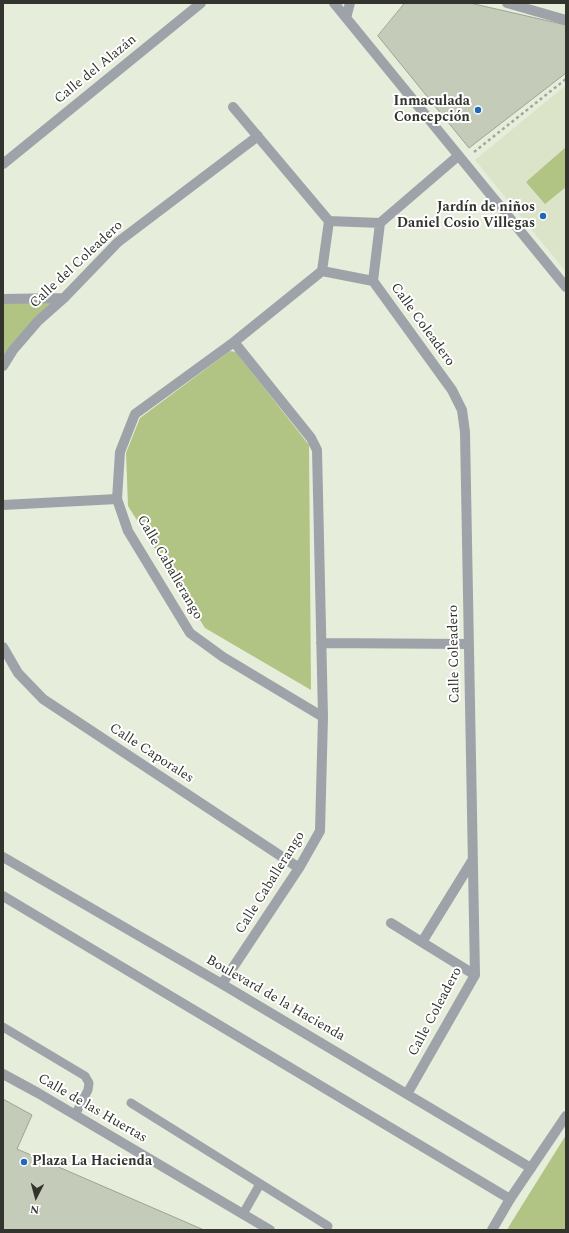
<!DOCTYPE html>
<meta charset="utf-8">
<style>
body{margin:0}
#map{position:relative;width:569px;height:1233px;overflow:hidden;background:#e7eddb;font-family:Spectral,serif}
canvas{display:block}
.frame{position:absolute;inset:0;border:4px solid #32342d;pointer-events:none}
.north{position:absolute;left:16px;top:1177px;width:40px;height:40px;-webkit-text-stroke:3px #fff;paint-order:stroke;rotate:186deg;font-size:11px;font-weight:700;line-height:16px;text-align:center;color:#32342d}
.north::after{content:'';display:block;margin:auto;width:14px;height:18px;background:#32342d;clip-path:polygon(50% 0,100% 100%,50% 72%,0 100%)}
</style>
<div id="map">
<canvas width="569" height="1233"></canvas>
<div class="frame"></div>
<div class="north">N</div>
</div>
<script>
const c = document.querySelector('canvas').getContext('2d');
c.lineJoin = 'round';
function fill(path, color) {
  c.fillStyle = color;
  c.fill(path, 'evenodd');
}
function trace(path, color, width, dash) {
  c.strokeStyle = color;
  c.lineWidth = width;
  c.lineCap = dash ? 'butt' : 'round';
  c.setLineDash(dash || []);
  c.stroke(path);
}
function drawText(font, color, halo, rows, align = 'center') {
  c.font = font + ' Spectral,serif';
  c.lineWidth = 4;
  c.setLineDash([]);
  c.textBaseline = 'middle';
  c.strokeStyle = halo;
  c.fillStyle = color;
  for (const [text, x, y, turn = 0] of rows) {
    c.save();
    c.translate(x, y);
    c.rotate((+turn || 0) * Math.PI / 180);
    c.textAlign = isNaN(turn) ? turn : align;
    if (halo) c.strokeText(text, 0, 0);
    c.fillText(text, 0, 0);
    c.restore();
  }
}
fill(new Path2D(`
 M566,85V272L475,160Z`), '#dbe3c9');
fill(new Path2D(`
 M566,147V187L545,204L526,182Z
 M53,302L3,357V303Z
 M230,351L236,352L309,445L311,690L205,628L128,506L126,453L140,418Z
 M566,1135V1230H507L511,1223Z`), '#b1c483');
const building = new Path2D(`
 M405,3H470L566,25V73L469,148L378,36Z
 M3,1099L32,1115L17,1149L204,1230H3Z`);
fill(building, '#c5cbb9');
trace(building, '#9da392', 1);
trace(new Path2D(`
 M474,152L566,79`), '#a3a79a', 2.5, [3, 3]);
trace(new Path2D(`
 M3,1027L85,1076L89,1083L88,1090L75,1115
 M131,1103L328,1226
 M243,1214L260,1184`), '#9ea3aa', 9);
trace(new Path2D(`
 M233,107L329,221L380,223
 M3,164L201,3
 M380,223L373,281L452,390L462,410L465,432L475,975L407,1094
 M380,223L458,156
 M322,271L234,342L135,414L120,452L117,499L128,531L190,633L223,657L323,717
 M322,271L373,281
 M322,271L329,221
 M3,299L64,298
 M3,366L13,350L38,321L64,298L118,242L258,136
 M3,505L117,499
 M321,643L468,644
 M3,647L18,673L43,699L299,868
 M3,857L222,984L531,1168
 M3,896L510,1199
 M391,923L475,975
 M422,942L472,861
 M222,984L299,868L320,831L323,717L317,450L311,438L234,342
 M3,1074L38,1093L270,1230`), '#9ea3aa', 10);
trace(new Path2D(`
 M334,3L566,287
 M507,3L566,20
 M346,18L350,3
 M492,1230L510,1199L566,1116`), '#9ea3aa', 10);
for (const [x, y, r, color] of [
 [478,110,4,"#2268b8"],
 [543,216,4,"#2268b8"],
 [24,1162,4,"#2268b8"]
]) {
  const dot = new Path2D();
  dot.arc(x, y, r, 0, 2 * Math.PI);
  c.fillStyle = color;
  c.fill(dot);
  trace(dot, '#fff', 1.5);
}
drawText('14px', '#32342d', '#fff', [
 ["Calle del Alazán",96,70,-39],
 ["Calle del Coleadero",77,265,-43],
 ["Calle Coleadero",422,325,54],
 ["Calle Caballerango",169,568,60],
 ["Calle Coleadero",455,654,-91],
 ["Calle Caporales",151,754,33],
 ["Calle Caballerango",271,883,-58],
 ["Boulevard de la Hacienda",275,999,30],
 ["Calle Coleadero",436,1012,-62],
 ["Calle de las Huertas",92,1109,30]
]);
drawText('bold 14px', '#32342d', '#fff', [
 ["Inmaculada",470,102],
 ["Concepción",470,118],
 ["Jardín de niños",535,208],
 ["Daniel Cosio Villegas",535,224],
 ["Plaza La Hacienda",32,1162,"left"]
], 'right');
</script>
